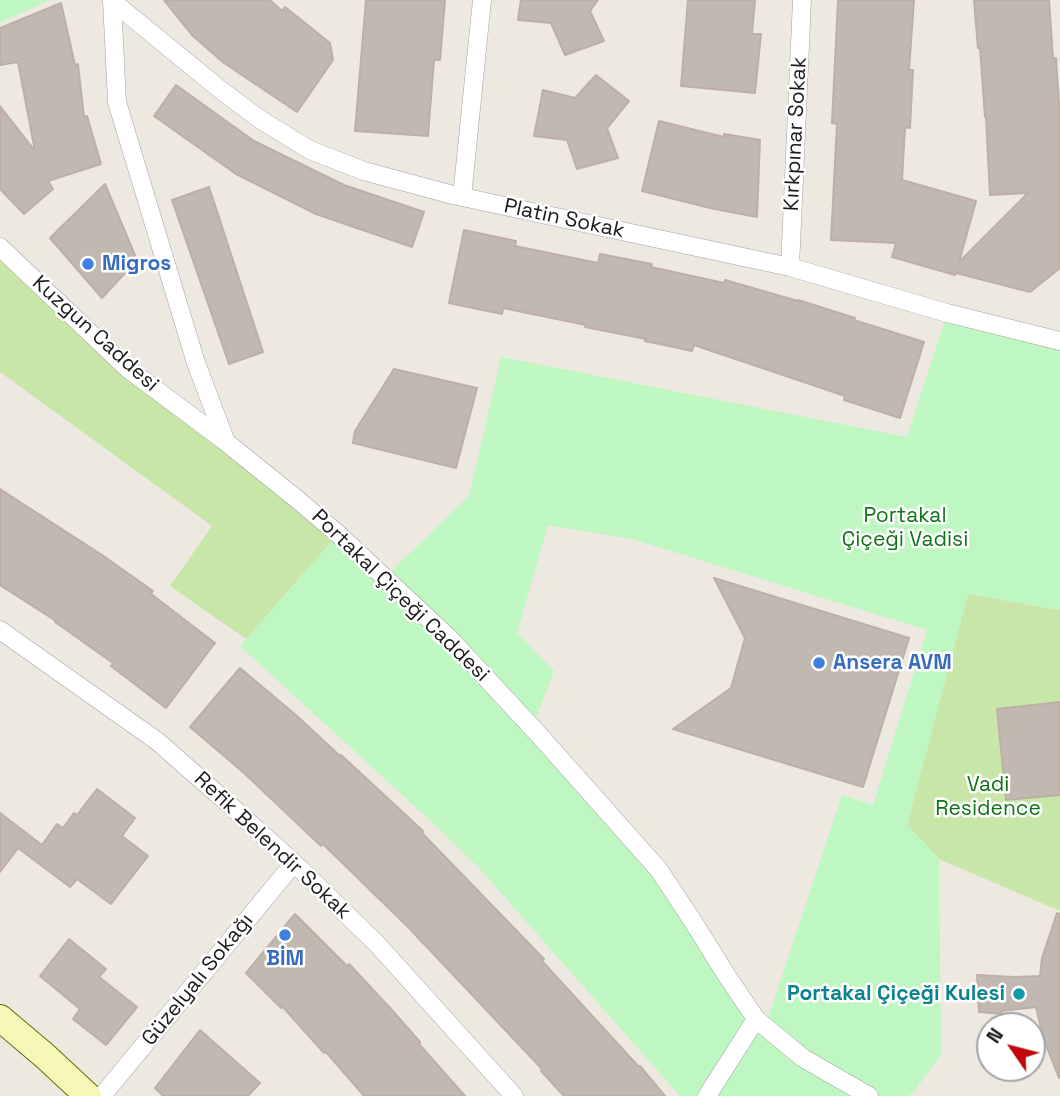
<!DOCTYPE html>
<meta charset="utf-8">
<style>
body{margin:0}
#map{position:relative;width:1060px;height:1096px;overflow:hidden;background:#ede9e1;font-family:"Space Grotesk",sans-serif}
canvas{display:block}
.north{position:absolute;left:976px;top:1012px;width:70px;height:70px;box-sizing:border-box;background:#fff;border:2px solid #a4a4a4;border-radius:50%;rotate:305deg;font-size:19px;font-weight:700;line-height:28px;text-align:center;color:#1b1b1b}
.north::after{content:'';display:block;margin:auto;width:24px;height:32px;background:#c00709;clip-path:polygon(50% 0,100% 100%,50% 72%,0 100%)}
</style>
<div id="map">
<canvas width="1060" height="1096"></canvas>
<div class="north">N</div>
</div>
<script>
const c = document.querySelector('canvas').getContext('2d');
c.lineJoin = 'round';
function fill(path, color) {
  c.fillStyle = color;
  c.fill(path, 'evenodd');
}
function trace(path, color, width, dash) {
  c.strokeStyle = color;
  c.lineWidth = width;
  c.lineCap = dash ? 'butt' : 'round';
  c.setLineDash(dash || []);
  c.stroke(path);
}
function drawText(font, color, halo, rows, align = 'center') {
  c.font = font + ' "Space Grotesk",sans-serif';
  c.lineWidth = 5;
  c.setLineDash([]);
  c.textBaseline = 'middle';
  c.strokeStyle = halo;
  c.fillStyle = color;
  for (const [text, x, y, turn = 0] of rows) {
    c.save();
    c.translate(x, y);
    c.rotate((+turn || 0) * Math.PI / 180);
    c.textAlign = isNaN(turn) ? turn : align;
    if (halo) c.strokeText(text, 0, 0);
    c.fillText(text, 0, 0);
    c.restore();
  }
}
fill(new Path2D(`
 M0,257L127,368L338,534L246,639L170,586L212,526L0,372Z
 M968,594L1060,610V911L939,859L907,825Z`), '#c7e6a8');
fill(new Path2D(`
 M0,0H49L0,23Z
 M947,313L1060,341V610L968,594L907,825L939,859L941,1055L913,1093L908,1096H680L479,868L435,825L240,646L338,534L385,577L469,496L501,357L907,437ZM548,525L632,539L927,630L873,805L842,795L765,1027L659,870L532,728L554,671L517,633Z`), '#bef7c2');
const building = new Path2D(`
 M164,0H270L282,11L285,7L330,43L333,60L297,112L224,63L193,36Z
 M366,0H445L440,60H434L428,136L355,131Z
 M521,0H598L590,11L604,41L565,55L551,23L518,20Z
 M688,0H755L752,34H761L755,93L681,86Z
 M838,0H914L909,70H913L910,128L905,127L902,180L976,201L959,262L1028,193L990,195L986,117H985L980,48H978L974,0H1049L1053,59L1056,58L1060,120V268L1030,292L956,273L955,275L892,257L896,243L831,240L837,124L832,123Z
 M61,3L75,65L78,64L84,117L87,116L101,164L48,181L53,189L24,214L0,189V106L35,151L18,62L0,65V28Z
 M596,75L629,101L607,128L618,158L577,169L567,140L534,136L543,90L575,98Z
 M176,85L254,141L344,185L424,212L412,247L316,214L236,174L154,116Z
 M659,121L724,137V134L760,140L757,217L710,208L642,191Z
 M105,184L137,260L102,298L50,238Z
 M209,187L263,352L229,364L172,200Z
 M464,230L516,241L515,246L598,263L600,254L652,264L651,267L724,283L725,280L798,301V300L855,318L854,320L924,342L900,418L844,400L845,396L694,345L692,351L645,341L646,339L585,327L586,325L503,308L502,314L449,303Z
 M394,369L477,388L456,468L353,443L355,431Z
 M0,489L102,555L153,591L151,594L215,643L166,708L111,666L113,663L55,622L56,621L0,585Z
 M714,578L909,638L863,787L673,729L731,688L745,638Z
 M240,668L297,716L340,756L341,755L423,831L422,833L544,959L542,961L639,1067L640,1066L665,1096H564L541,1071L542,1069L408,927L323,844L321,846L244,773L190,727Z
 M1060,702V795L1006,800L997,709Z
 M97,789L135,818L122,836L148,856L111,904L77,879L70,887L18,848L0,872V813L42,845L57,824L63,828L74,813L77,815Z
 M1057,913L1060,914L1059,1078L1044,1040L1036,1007L1001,1011L1002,1014L979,1012L977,975L1014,977L1040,976L1042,958Z
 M295,914L347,966L349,964L391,1009L420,1042L419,1044L465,1096H364L326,1052L324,1053L282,1006L281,1008L246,973Z
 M69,939L106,969L99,977L137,1007L106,1045L73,1019L80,1009L40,976Z
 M200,1030L260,1083L248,1096H163L155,1088Z`);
fill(building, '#c1b8b1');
trace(building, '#beafa4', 2);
const street = new Path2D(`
 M112,0L117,102L196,363L226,442
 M112,1L222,91L261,120L310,150L364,171L453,195L790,267L947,313L1060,341
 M462,197L482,0
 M0,247L127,368L226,442L298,500L338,534L448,637L540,736L659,870L692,920L727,976L756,1019L803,1058L869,1096
 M790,267L802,0
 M0,630L157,741L222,798L294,863L377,944L514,1096
 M102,1096L294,863
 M707,1096L756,1019`);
const secondary = new Path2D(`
 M0,1018L45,1056L88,1096`);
trace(street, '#a2a2a2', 19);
trace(secondary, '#636d08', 28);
trace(street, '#fff', 18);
trace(secondary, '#f4f7b5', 26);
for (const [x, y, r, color] of [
 [88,264,7,"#3f7fe0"],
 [819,663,7,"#3f7fe0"],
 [285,935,7,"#3f7fe0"],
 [1019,994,7,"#0f9aa8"]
]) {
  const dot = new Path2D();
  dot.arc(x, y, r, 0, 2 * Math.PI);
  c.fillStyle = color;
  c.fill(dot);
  trace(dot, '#fff', 2.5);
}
drawText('21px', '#1b1b1b', '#fff', [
 ["Kırkpınar Sokak",796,134,-87],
 ["Platin Sokak",564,219,12],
 ["Kuzgun Caddesi",95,334,42],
 ["Portakal Çiçeği Caddesi",400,596,44],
 ["Refik Belendir Sokak",272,846,43],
 ["Güzelyalı Sokağı",198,980,-51]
]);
drawText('bold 21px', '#366cbe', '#fff', [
 ["Migros",102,264],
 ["Ansera AVM",833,663],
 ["BİM",285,959,"center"]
], 'left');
drawText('21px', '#0f7416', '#fff', [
 ["Portakal",905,516],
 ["Çiçeği Vadisi",905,540],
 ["Vadi",988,785],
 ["Residence",988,809]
]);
drawText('bold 21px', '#0d838f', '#fff', [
 ["Portakal Çiçeği Kulesi",1005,994]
], 'right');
</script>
